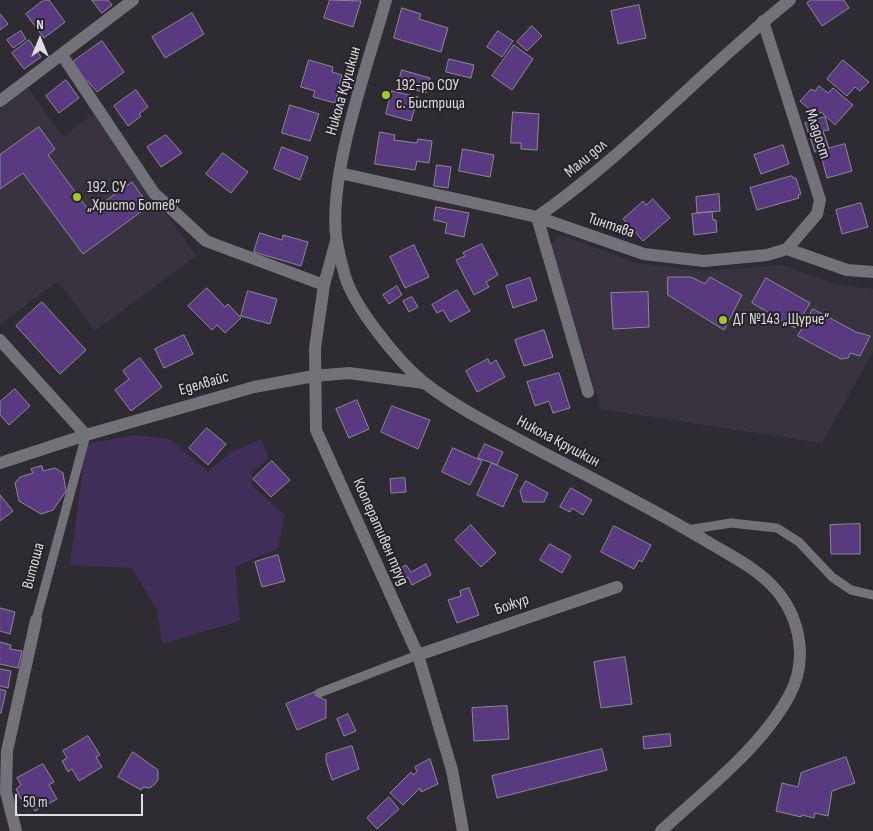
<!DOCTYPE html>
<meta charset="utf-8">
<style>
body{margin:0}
#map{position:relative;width:873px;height:831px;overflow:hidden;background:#2e2c32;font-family:"Sofia Sans Condensed",sans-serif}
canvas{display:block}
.north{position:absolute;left:15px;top:15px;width:50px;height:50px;-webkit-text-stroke:4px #252328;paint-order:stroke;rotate:0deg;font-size:14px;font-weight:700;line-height:20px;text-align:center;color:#dedde0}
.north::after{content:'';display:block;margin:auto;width:18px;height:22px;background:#dedde0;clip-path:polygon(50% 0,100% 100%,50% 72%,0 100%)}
.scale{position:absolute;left:15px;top:794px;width:128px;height:22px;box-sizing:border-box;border:2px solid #dedde0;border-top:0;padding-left:6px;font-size:15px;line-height:18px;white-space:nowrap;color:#dedde0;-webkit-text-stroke:4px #252328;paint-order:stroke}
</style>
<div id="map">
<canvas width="873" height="831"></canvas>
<div class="north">N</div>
<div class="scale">50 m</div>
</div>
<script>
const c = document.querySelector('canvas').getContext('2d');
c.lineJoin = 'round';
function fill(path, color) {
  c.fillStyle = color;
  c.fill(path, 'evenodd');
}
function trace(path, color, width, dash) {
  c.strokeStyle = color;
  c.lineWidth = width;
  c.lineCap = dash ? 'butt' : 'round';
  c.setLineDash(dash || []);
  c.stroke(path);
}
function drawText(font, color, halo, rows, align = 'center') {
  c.font = font + ' "Sofia Sans Condensed",sans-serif';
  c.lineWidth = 4;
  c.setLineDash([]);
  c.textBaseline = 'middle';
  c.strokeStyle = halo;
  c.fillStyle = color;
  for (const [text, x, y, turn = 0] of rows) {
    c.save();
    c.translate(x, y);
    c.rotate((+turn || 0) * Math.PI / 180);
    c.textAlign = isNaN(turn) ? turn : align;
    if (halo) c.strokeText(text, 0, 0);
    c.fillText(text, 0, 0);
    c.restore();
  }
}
fill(new Path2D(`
 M28,88L63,137L95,113L196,256L95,331L58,281L0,324V109Z
 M561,235L636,263L706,271L782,265L834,284L873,289V352L822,443L601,409L551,245Z`), '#38333f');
fill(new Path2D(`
 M135,435L170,439L208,472L230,453L261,439L269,459L252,471V486L285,515L278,548L235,567L240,621L162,644L157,610L132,568L70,565L86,444Z`), '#3f2e57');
const building = new Path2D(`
 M44,0H49L65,22L44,38L26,14Z
 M92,0H108L112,5L102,13Z
 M330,0L361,1L353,27L324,18Z
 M811,0H844L849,8L822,26L807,3Z
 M639,5L646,38L618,44L611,11Z
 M402,8L421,14L419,19L448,28L441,52L394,38Z
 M192,13L204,34L165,58L152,37Z
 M0,14L8,24L0,30Z
 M532,26L542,36L527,51L517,42Z
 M21,31L26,39L13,48L7,40Z
 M498,31L513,41L502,57L487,47Z
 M29,40L41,57L24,69L12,53Z
 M102,41L124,72L97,92L88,81L84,84L74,70V61Z
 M514,45L533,59L512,90L492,76Z
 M449,59L474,65L471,78L446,72Z
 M309,60L333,67L332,72L342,75L335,103L313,97L315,91L301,87Z
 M843,60L869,82L860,91L855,87L847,96L827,79Z
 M402,70L430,78L426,93L398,85Z
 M66,80L79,98L59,113L46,96Z
 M819,86L828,93L833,88L853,105L835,125L821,112L817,116L800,101L811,89L815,91Z
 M136,90L148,107L139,114L141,116L128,126L114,106Z
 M392,91L418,97L411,121L386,114Z
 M290,105L319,114L310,141L282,133Z
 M513,112L539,114L537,150L521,149V143H511Z
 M825,117L829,130L823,131L829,148L815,152L805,123Z
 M39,127L55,149L48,155L90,212L132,182L149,206L83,254L23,173L0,189V155Z
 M380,132L395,135L394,140L417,143L418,139L432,141L429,163L417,161L415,170L375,164Z
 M166,135L182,153L161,167L147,147Z
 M845,144L852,171L827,178L820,151Z
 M783,145L789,164L761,174L754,155Z
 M282,147L308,157L300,180L274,169Z
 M463,149L494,155L490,177L459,171Z
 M223,153L248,172L231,193L206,174Z
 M437,165L451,167L448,188L434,186Z
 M792,176L793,178H796L801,194L798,195L799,198L757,210L750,188Z
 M719,194L720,211L697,213L696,197Z
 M653,199L670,218L643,241L623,219L643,201L646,205Z
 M861,203L868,227L842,234L836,210Z
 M436,207L469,213L464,237L445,233L447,223L434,220Z
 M712,212L713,220H716L717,232L694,235L692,214Z
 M260,233L282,240L283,235L308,242L301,266L254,252Z
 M482,244L498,275L486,282L489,287L474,295L456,260L465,256L463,253Z
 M414,245L429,277L405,288L390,257Z
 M668,277H691L705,284L710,277L742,295L724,330L668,295Z
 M530,278L537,300L513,308L506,286Z
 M766,278L810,303L795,328L752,303Z
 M397,286L402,295L389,304L383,295Z
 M207,288L225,307L228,304L241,318L225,333L217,325L212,330L188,306Z
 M457,290L470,311L450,322L443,310L437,313L432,305Z
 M248,291L277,299L270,324L241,316Z
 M648,292L649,327L613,329L611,293Z
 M412,297L418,307L409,312L403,301Z
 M42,302L86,350L60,374L16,326Z
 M813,309L856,332L870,336L860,356L850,353L848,358L841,359L798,336Z
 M544,330L553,357L524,366L515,340Z
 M184,335L193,354L164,368L155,349Z
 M140,358L162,387L131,411L115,390L129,379L123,371Z
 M488,359L490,364L496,360L505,377L477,392L466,371Z
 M559,373L570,408L553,413L549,401L535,406L527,382Z
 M15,389L30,406L9,425L0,415V402Z
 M357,400L369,429L349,438L336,409Z
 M392,406L430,420L418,449L381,432Z
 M207,428L226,444L208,465L189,448Z
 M485,444L503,452L497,465L478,458Z
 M453,448L482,461L470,485L442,472Z
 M272,461L290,480L271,497L253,479Z
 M492,463L518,475L503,507L477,495Z
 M42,466L43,471L55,468L63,473L66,491L53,510L41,514L19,501L15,483L20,477L33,473L31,469Z
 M405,478L406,492L391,493L390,479Z
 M526,481L548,493L544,502H523L520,491Z
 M571,488L592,500L583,515L572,508L570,512L560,507Z
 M0,495L13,511L0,521Z
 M860,524V554H831L830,525Z
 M471,525L496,553L481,567L455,540Z
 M614,526L651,545L642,562L639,560L634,569L601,552Z
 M550,544L571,556L562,573L540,560Z
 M278,555L285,581L262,587L255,562Z
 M426,564L431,575L412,585L408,577L400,580L393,576L397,570L406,565L411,572Z
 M469,588L479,615L457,623L448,600L461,596L460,591Z
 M0,608L15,612L10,634L0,631Z
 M0,642L11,645L10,649L22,651L18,668L0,664Z
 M625,657L632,704L601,708L594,662Z
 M0,669L11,671L8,688L0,686Z
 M0,689L6,691L1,713H0Z
 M315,692L316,696L326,700V718L297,730L286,704Z
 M507,706L509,739L474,741L472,708Z
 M348,714L356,731L344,736L337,719Z
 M670,734L671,746L644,749L643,737Z
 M88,736L100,755L96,757L102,767L79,781L72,769L68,772L62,761L67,758L63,751Z
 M352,746L359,769L332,780L326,761V754Z
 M602,749L607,770L497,798L492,776Z
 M133,752L158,770V780L154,785L149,788L143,787L141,790L118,777Z
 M846,757L855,783L832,791L828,816L815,813L814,818L802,815L801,817L776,811L782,783L798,787L801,773Z
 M430,759L438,784L421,792L420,788L403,805L390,793L411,772L413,775L417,772L415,767Z
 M43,764L54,782L49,785L57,799L35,811L26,796L21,799L16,789L21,785L17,778Z
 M389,797L399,809L377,829L367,818Z`);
fill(building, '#593980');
trace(building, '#8c8a91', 1);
trace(new Path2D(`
 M687,530L731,523L777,528L799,542L832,577L851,590L873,595
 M36,620L86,435
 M319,693L418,655`), '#747279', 9);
trace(new Path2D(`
 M763,21L820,200L817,214L787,249
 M62,55L154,193L206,241L324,285
 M0,101L133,0
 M340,173L537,217L644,254L704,261L767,255L787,249L847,270L873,272
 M336,241L324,285L315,348L316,430L418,655L452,770L463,831
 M0,340L86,435
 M588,392L537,217C629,153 703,69 790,0
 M0,463L86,435L254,387L314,376L349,373L424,383
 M418,655L617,587
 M16,831L6,792L7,751L36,620`), '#747279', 12);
trace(new Path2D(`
 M386,0C368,65 326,178 337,243C339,254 342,265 345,276C354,307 400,364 426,384C456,407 490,424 523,442C583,474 644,504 703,539C727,554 758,568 777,591C801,620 808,662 789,696C761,748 704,791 661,831`), '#747279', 12);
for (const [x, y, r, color] of [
 [386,95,5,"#a3c926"],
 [77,197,5,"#a3c926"],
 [723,320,5,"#a3c926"]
]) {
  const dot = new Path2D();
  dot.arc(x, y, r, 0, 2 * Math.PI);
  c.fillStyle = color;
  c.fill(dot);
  trace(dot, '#252328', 2);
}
drawText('16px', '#dedde0', '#252328', [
 ["192-ро СОУ",396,86],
 ["с. Бистрица",396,104],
 ["192. СУ",87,188],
 ["„Христо Ботев“",87,206],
 ["ДГ №143 „Щурче“",733,320]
], 'left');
drawText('16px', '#dedde0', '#252328', [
 ["Никола Крушкин",344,91,-74],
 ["Младост",817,134,72],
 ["Мали дол",586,159,-40],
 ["Тинтява",611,226,19],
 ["Еделвайс",204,384,-16],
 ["Никола Крушкин",558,442,28],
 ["Кооперативен труд",380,532,66],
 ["Витоша",34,566,-75],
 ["Божур",512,605,-19]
]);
</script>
